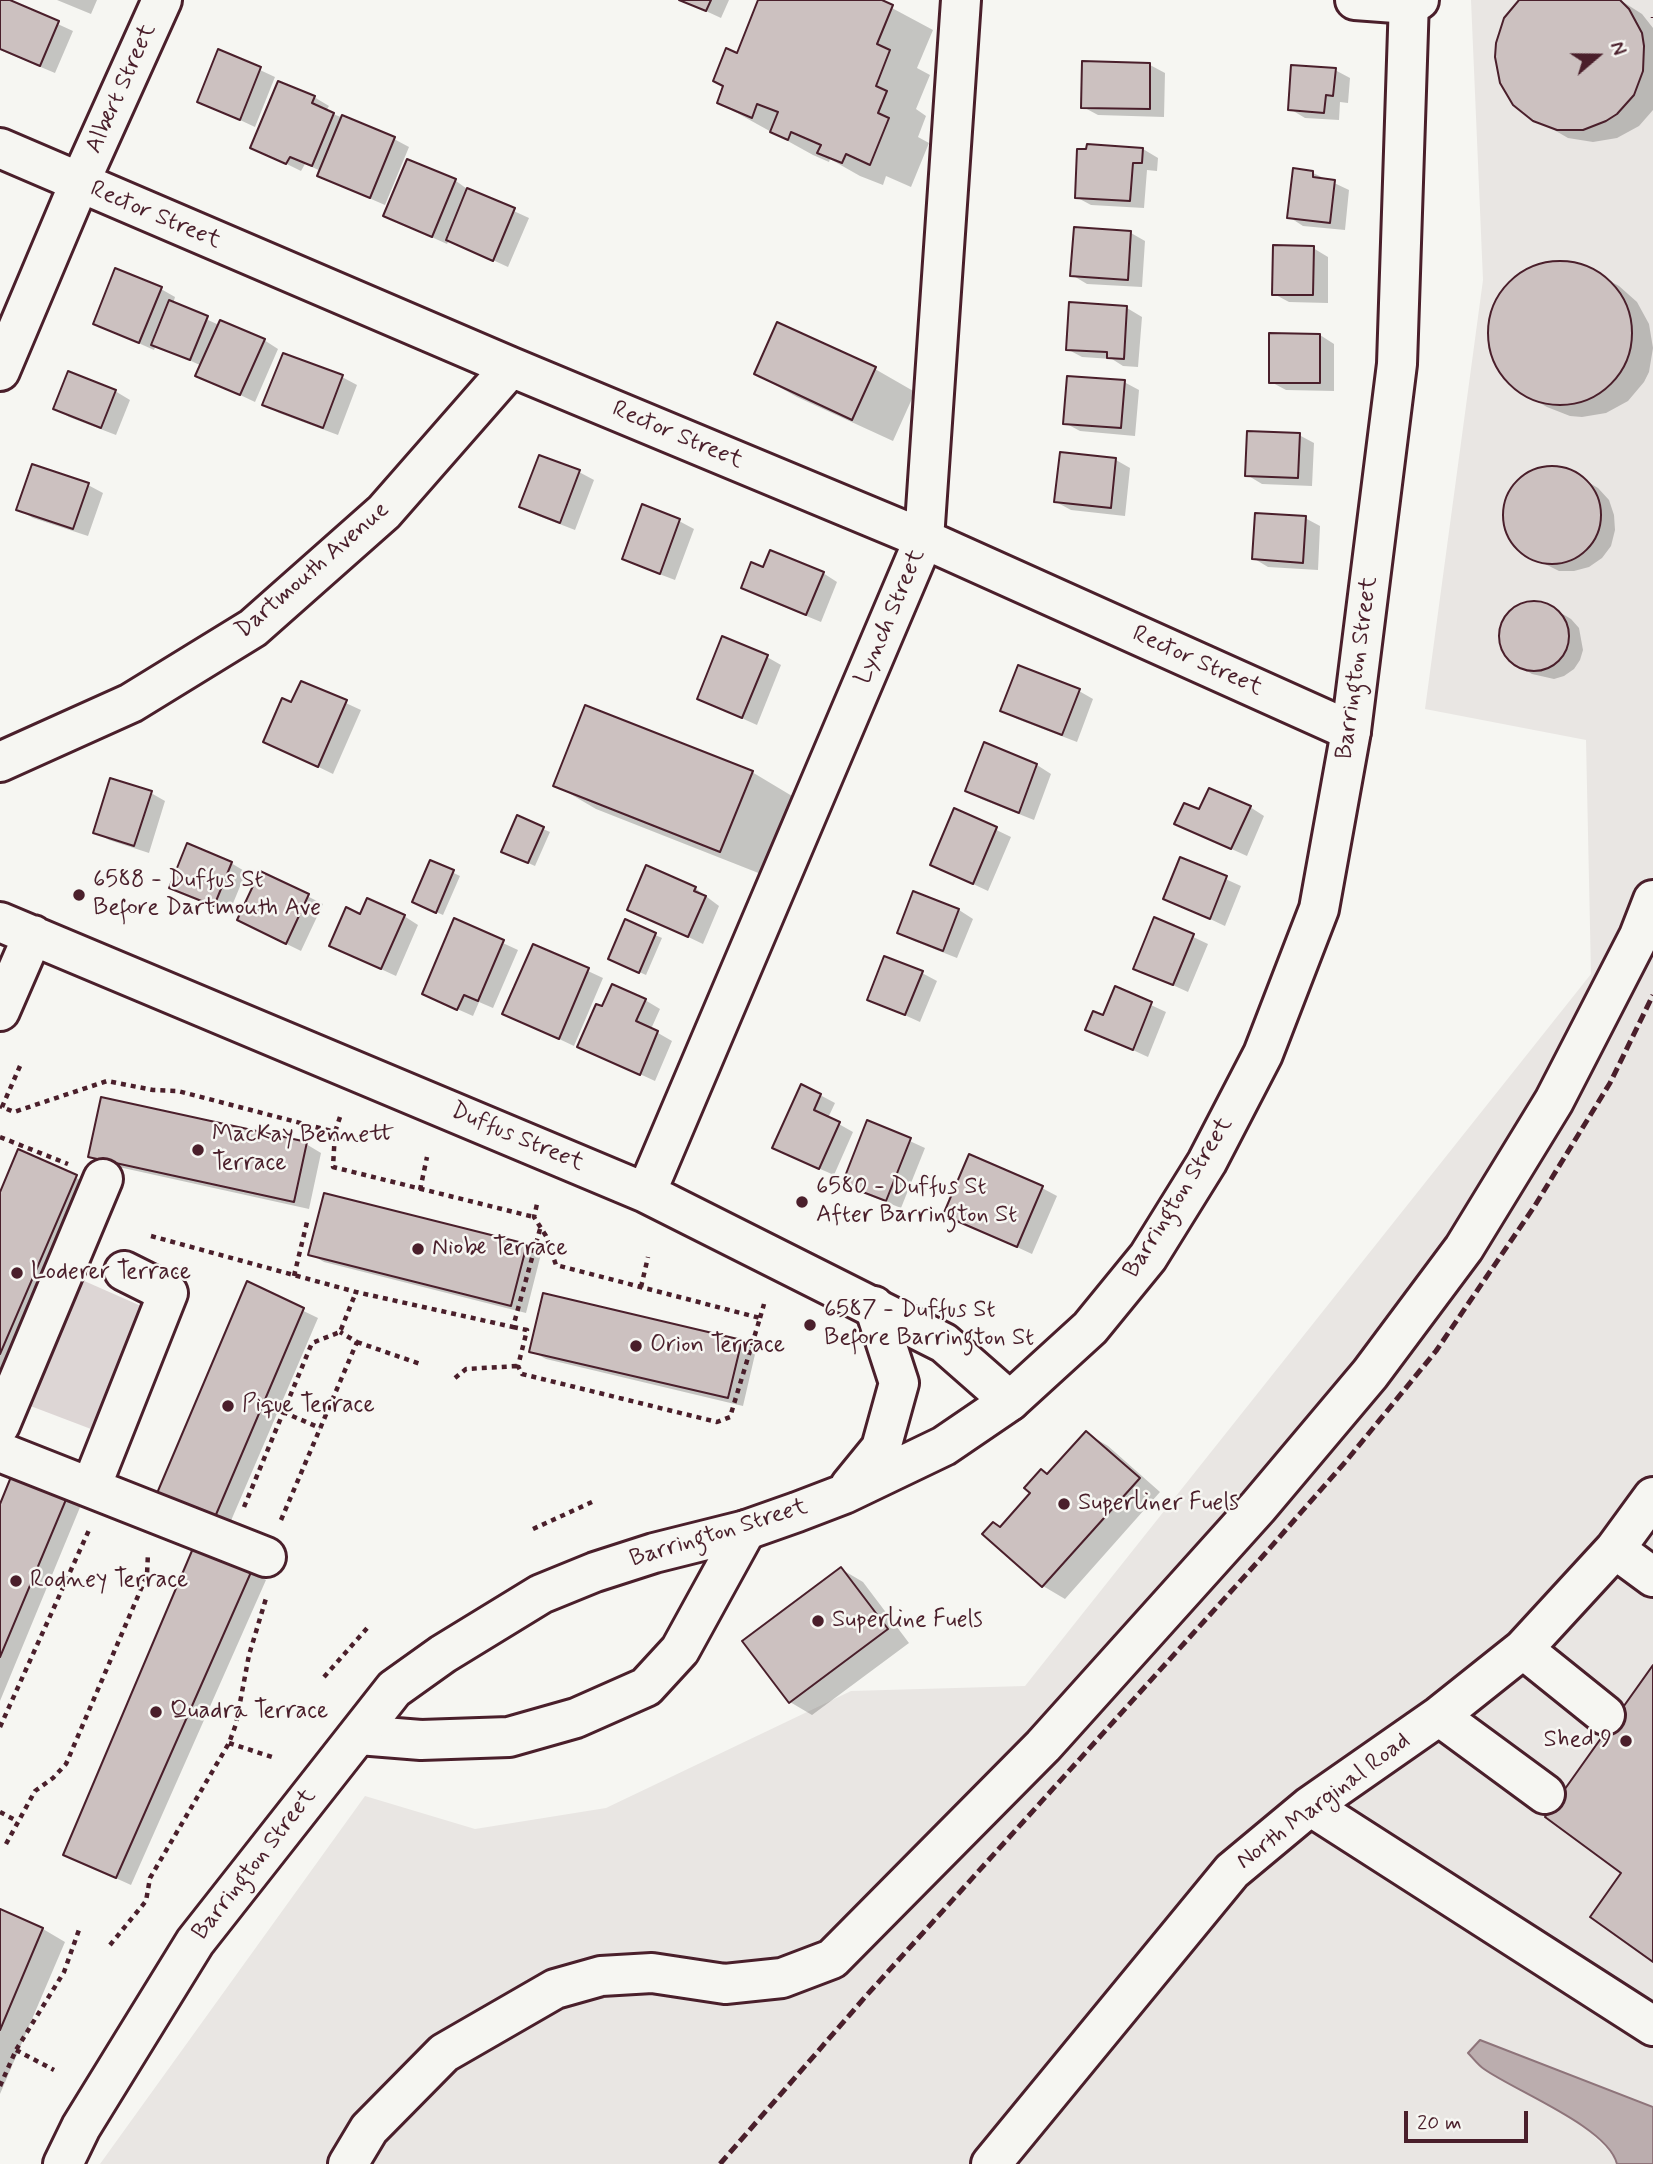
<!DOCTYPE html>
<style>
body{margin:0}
#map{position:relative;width:1653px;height:2164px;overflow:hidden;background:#f6f6f2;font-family:Mynerve,sans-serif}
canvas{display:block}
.north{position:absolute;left:1562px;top:21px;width:70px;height:70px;-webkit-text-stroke:5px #f6f6f2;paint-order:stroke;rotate:70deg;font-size:19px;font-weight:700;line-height:28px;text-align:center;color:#4a1f2b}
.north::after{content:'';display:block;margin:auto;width:24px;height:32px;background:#4a1f2b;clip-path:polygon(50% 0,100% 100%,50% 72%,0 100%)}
.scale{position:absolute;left:1404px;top:2111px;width:124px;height:32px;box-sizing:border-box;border:4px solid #4a1f2b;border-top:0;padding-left:9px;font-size:21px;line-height:24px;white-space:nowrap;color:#4a1f2b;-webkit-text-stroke:5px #f6f6f2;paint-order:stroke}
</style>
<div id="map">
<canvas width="1653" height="2164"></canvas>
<div class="north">N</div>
<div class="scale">20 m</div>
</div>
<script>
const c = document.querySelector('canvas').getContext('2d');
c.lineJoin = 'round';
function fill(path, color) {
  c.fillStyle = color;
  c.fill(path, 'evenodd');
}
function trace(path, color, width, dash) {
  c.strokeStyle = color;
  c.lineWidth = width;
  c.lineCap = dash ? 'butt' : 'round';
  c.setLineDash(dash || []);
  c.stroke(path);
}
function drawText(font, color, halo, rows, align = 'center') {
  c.font = font + ' Mynerve,sans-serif';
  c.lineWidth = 5;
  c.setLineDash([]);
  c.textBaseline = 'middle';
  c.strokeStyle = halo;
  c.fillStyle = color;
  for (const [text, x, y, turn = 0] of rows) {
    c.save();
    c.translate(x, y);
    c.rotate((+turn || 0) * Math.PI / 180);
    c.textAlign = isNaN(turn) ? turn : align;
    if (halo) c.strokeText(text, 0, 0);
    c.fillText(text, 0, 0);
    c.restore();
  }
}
fill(new Path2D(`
 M1471,0H1653V2107L1480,2040L1483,2068L1583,2125L1615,2157L1617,2164H100L365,1796L475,1829L606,1808L851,1691L1025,1686L1591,974L1586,740L1425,709L1483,280Z`), '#e9e6e3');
fill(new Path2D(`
 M73,1276L141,1306L91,1429L20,1402Z`), '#ddd6d5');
const water = new Path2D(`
 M1480,2040L1653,2107V2164H1617C1608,2127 1515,2091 1484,2069C1478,2065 1473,2058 1468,2053Z`);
fill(water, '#bbadae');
trace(water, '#8e747a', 2);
fill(new Path2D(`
 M0,0H5L73,31L55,73L0,50Z
 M57,0H97L91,14Z
 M682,0H729L721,18Z
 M760,0H877L933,30L917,68L930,75L916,109L926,116L918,137L929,143L911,187L886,176L883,185L860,176L830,159L829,162L813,155L719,103Z
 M1522,0H1620L1642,14L1653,28V110L1639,126L1617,138L1593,142L1568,138L1523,112Z
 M219,51L275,77L255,127L199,101Z
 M1084,63L1150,65L1165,73L1164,117L1098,115L1083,107Z
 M1335,70L1350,78L1348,103L1340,102L1339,120L1305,118L1290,109Z
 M314,97L329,106L326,111L394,139L409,147L385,205L334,183L319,175L321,171L305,164L301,171L252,147Z
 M1088,146L1143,149L1158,158L1157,171L1147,170L1144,208L1091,205L1076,197Z
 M408,161L456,181L470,191L529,218L508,267L449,240L447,244L385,216Z
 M1313,173L1349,190L1345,230L1303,226L1289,217Z
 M1131,233L1145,241L1142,287L1087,284L1072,275Z
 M1313,248L1328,257V303L1289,302L1274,294Z
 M1548,264H1573L1595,273L1619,286L1637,302L1649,324L1653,348L1649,372L1644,382L1628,401L1606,413L1582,417L1570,416L1547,407L1524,394L1505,378L1494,357L1489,333L1491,321L1499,298L1515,279L1536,267Z
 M161,289L175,297L173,304L219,325L264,340L278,349L255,402L198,375L202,366L156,345L154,350L96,324Z
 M1127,308L1142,317L1138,367L1123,366L1112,359L1082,357L1067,349Z
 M1320,335L1334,344V391L1286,390L1271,382Z
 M875,369L915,392L893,441L797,397L756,374Z
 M342,377L357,385L338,435L279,413L265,405Z
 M1124,382L1139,390L1135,436L1080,431L1065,423Z
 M115,391L130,400L116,435L69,417L55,408Z
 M1299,435L1314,443L1312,486L1262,484L1247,475Z
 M1116,460L1130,468L1125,516L1071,510L1056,502Z
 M1554,468L1569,471L1598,488L1609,500L1614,515L1615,530L1611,546L1602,558L1589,567L1574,571H1559L1529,556L1517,546L1508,533L1505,518L1507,502L1513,489L1525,477L1538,470Z
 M579,472L594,480L575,530L536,515L522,507Z
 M88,485L103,493L88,536L33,518L19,510Z
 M643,507L679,521L694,529L675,580L638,566L624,558Z
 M1305,518L1320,526L1318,570L1268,567L1253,558Z
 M764,569L823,573L837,582L821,622L758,596L743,587Z
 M1535,602L1546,604L1571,619L1579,628L1583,650L1580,660L1574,669L1564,676L1554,679L1532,674L1517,665L1502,648L1500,638L1506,617L1524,604Z
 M767,657L781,665L757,725L699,699Z
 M302,683L361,710L333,774L265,741L292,704Z
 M1079,691L1093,699L1077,742L1017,719L1002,710Z
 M1037,765L1051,774L1034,820L981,799L967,790Z
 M752,772L792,796L761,874L596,809L555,785Z
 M151,793L165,801L149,853L109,840L95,832Z
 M1250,807L1264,816L1247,856L1176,824Z
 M955,810L1011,837L988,891L932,865Z
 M543,829L550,832L535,866L510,855Z
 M1181,859L1241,886L1225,926L1165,898Z
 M431,862L460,876L443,915L421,905Z
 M231,863L246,872L229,913L171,887Z
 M261,873L323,904L301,951L254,928Z
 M695,888L719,906L703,944L629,909Z
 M914,893L959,910L973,919L957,958L914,941L899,932Z
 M361,916H404L418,925L396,976L346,953Z
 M1155,919L1208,944L1188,992L1135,968Z
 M455,921L518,950L493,1008L479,1002L473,1016L439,1001Z
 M626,922L662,938L646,975L617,962Z
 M534,946L603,978L574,1046L504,1013Z
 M922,973L937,981L920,1022L869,999Z
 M1116,989L1166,1012L1148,1057L1087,1029L1104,1018Z
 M645,1000L660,1009L651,1029L672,1041L655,1081L579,1046L603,1009Z
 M820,1095L835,1103L828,1118L853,1132L834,1175L788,1155Z
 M868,1122L925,1148L901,1208L858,1191L844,1183Z
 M306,1144L321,1153L309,1209L105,1164L90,1156Z
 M19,1151L91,1185L0,1396V1197Z
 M1042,1188L1057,1196L1032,1254L945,1214Z
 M325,1195L527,1245L541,1254L526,1313L324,1262L310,1254Z
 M248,1284L318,1318L224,1537L169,1512Z
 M741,1341L756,1350L743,1406L546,1359L531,1351Z
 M1086,1433L1108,1446L1160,1492L1065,1599L1043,1586L1001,1528Z
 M16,1469L83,1500L0,1701V1509Z
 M841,1569L863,1582L909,1643L812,1715L790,1702Z
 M251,1571L266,1580L131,1885L80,1862Z
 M0,1911L43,1929L65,1942L0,2094Z`), '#0003');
const building = new Path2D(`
 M0,0H10L59,21L40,66L0,49Z
 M679,0H711L706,11Z
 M758,0H882L893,5L877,44L890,50L876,86L887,91L878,113L889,118L870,165L846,154L842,163L817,153L821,145L791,132L788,140L770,132L778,112L757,104L752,118L717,103L723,86L713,81L726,48L737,53Z
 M1519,0H1620L1629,9L1642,33L1644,46L1643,71L1634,95L1617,114L1606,121L1583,130H1557L1533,121L1513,105L1500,83L1495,57L1496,43L1504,18Z
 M218,49L261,67L240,120L197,102Z
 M1082,61L1150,63V109L1081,108Z
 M1291,65L1336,68L1333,96L1326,95L1324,113L1288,110Z
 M278,81L315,96L312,103L334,113L312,166L290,157L286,164L250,148Z
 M342,115L395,137L370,198L317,176Z
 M1087,144L1143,148L1142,163H1133L1130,201L1075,198L1077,149H1086Z
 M407,159L456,179L432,237L383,216Z
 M1293,168L1313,171V177L1335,180L1330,223L1287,218Z
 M467,188L515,208L493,261L446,240Z
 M1074,227L1131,231L1128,280L1070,276Z
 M1273,245L1314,246L1313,295H1272Z
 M1488 333a72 72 0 1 1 144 0a72 72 0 1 1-144 0Z
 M115,268L162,287L139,343L93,324Z
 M169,300L208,316L190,360L151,345Z
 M1069,302L1127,306L1124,359L1107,358V352L1066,350Z
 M220,320L265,339L240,395L195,376Z
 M777,322L876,367L852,420L754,374Z
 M1269,333L1320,334V383H1269Z
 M283,353L343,375L323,428L262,405Z
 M68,371L116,390L101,428L53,409Z
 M1067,376L1125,380L1121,428L1063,424Z
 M1247,431L1300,433L1298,478L1245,476Z
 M1060,452L1116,458L1111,508L1054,502Z
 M539,455L580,470L560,523L519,507Z
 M32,464L89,483L73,529L16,510Z
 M1503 515a49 49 0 1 1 98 0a49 49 0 1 1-98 0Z
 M642,504L680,519L660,574L622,559Z
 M1255,513L1306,516L1303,563L1252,559Z
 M770,550L824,572L806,615L741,588L751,562L763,567Z
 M1499 636a35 35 0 1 1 70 0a35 35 0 1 1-70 0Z
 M722,636L768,655L742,718L697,699Z
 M1018,665L1080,689L1062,735L1000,711Z
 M301,681L347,700L318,767L263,742L282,698L291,702Z
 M585,705L753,771L720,852L553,786Z
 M984,742L1037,764L1019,813L965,791Z
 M110,778L152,791L134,846L93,833Z
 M1209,788L1251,806L1231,849L1174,824L1184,803L1199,809Z
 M954,808L997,827L973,884L930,865Z
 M517,815L544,827L528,863L501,852Z
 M187,843L232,862L214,906L169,888Z
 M1180,857L1227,876L1210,919L1163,899Z
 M430,860L454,870L436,913L412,902Z
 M646,865L696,887L694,891L706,896L688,937L627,910Z
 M260,871L309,894L286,944L237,920Z
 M913,891L959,909L943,951L897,933Z
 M367,898L405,915L381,969L329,946L346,907L360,914Z
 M1154,917L1194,934L1173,985L1133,969Z
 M454,918L504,940L478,1001L464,995L457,1010L422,994Z
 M625,919L656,933L639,973L608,959Z
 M533,944L589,968L559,1039L502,1014Z
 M884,956L923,971L905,1015L867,1000Z
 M612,984L646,999L636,1021L658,1031L640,1075L577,1047L596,1004L602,1006Z
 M1115,986L1152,1002L1133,1050L1085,1030L1093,1011L1103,1015Z
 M801,1084L821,1094L814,1110L840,1122L819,1169L772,1148Z
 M101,1097L307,1142L294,1202L88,1157Z
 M867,1120L911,1138L886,1201L842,1184Z
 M18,1149L77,1175L0,1354V1192Z
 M969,1154L1043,1186L1017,1247L943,1215Z
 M324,1193L527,1244L511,1306L308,1255Z
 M247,1281L304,1308L209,1531L152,1505Z
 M543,1293L742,1340L728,1398L529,1352Z
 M1086,1431L1140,1478L1042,1587L982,1534L993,1522L1000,1527L1030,1493L1024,1488L1041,1469L1047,1474Z
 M15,1467L70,1490L0,1657V1504Z
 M194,1546L252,1570L116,1878L63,1855Z
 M841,1567L888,1629L789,1703L742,1641Z
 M1653,1665V1962L1590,1917L1621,1873L1545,1817Z
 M0,1909L43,1928L0,2030Z`);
fill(building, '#ccc1c0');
trace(building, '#4a1f2b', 2);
const minor = new Path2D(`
 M1355,0L1409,4L1419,0
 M0,148L511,367L924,539L1351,731
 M0,371L79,184L162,0
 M0,762L131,703L253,628L384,512L511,367
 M0,922L646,1193L944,1343L1010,1401
 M0,1011L33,935
 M646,1193L924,539L961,0
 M0,1425L103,1179
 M0,1452L266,1557
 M91,1487L168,1293L124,1271
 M1615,1549L1653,1577
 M1523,1649L1605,1715
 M1439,1716L1545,1794
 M359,1735L421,1740L509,1737L576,1718L646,1687L680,1650L746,1530
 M1310,1806L1653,2026
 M348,2164L369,2129L444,2053L555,1989L601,1976L652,1973L725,1984L782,1978L832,1959L1043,1746L1258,1507L1370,1374L1464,1248L1554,1101L1639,936L1653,900
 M991,2164L1232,1871L1310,1806L1439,1716L1523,1649L1615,1549L1653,1497`);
const major = new Path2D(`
 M850,1486L881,1448L899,1383L874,1306
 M63,2164L81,2127L195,1942L394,1689L443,1654L541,1594L595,1572L654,1553L746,1530L797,1512L844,1494L944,1446L1010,1401L1090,1328L1148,1257L1207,1162L1263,1054L1319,909L1351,731L1397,364L1409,0`);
trace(minor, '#4a1f2b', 44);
trace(major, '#4a1f2b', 44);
trace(new Path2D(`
 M1653,18V17
 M20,1066L2,1107L14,1112L107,1081L153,1090L178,1091L335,1132
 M340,1117L335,1132L333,1167L534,1217
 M0,1137L68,1164
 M420,1190L427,1157
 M151,1236L356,1292L513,1327L540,1229
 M294,1276L307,1222
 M641,1287L648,1257
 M760,1318L764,1304
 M513,1327L527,1330L518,1366L522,1374L717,1422L730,1417L760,1318L556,1265L546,1236L534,1217L537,1204
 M357,1342L423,1365
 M455,1378L466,1369L518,1366
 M283,1412L320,1428
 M244,1507L312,1343L340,1332L356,1292
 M281,1520L357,1342L340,1332
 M533,1529L592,1502
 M324,1677L369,1626
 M0,1727L89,1530
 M229,1743L275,1758
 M0,1812L17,1821
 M6,1844L35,1791L53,1778L66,1764L147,1575L148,1553
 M110,1945L146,1901L150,1878L229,1743L236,1724L249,1655L267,1595
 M16,2050L54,2070
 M0,2086L16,2050L64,1972L80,1927`), '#4a1f2b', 4.5, [5, 5]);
trace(minor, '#f6f6f2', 38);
trace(major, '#f6f6f2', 38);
trace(new Path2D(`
 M720,2164L866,1996L1262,1557L1347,1460L1436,1351L1534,1207L1610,1083L1653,995`), '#4a1f2b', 5, [10, 5]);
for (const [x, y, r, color] of [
 [79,895,7,"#4a1f2b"],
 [198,1150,7,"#4a1f2b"],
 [802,1202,7,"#4a1f2b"],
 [418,1249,7,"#4a1f2b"],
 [17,1273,7,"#4a1f2b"],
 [810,1325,7,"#4a1f2b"],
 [636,1346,7,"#4a1f2b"],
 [228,1406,7,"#4a1f2b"],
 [1064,1504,7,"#4a1f2b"],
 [16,1581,7,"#4a1f2b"],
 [818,1621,7,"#4a1f2b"],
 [156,1712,7,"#4a1f2b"],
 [1626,1741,7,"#4a1f2b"]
]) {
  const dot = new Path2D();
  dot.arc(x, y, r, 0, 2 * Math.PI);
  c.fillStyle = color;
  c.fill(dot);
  trace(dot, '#f6f6f2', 2.5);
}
drawText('24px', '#4a1f2b', '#f6f6f2', [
 ["Albert Street",122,89,-66],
 ["Rector Street",155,216,23],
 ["Rector Street",677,436,23],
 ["Dartmouth Avenue",313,571,-41],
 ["Lynch Street",891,617,-67],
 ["Rector Street",1197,662,24],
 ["Barrington Street",1358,668,-82],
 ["Duffus Street",517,1138,23],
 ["Barrington Street",1179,1198,-58],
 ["Barrington Street",719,1534,-17],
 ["North Marginal Road",1324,1802,-37],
 ["Barrington Street",255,1865,-52]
]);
drawText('24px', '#4a1f2b', '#f6f6f2', [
 ["6588 - Duffus St",93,881],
 ["Before Dartmouth Ave",93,909],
 ["MacKay Bennett",212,1136],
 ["Terrace",212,1164],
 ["6580 - Duffus St",816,1188],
 ["After Barrington St",816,1216],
 ["Niobe Terrace",432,1249],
 ["Loderer Terrace",31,1273],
 ["6587 - Duffus St",824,1311],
 ["Before Barrington St",824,1339],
 ["Orion Terrace",650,1346],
 ["Pique Terrace",242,1406],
 ["Superliner Fuels",1078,1504],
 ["Rodney Terrace",30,1581],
 ["Superline Fuels",832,1621],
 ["Quadra Terrace",170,1712],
 ["Shed 9",1612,1741,"right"]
], 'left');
</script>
